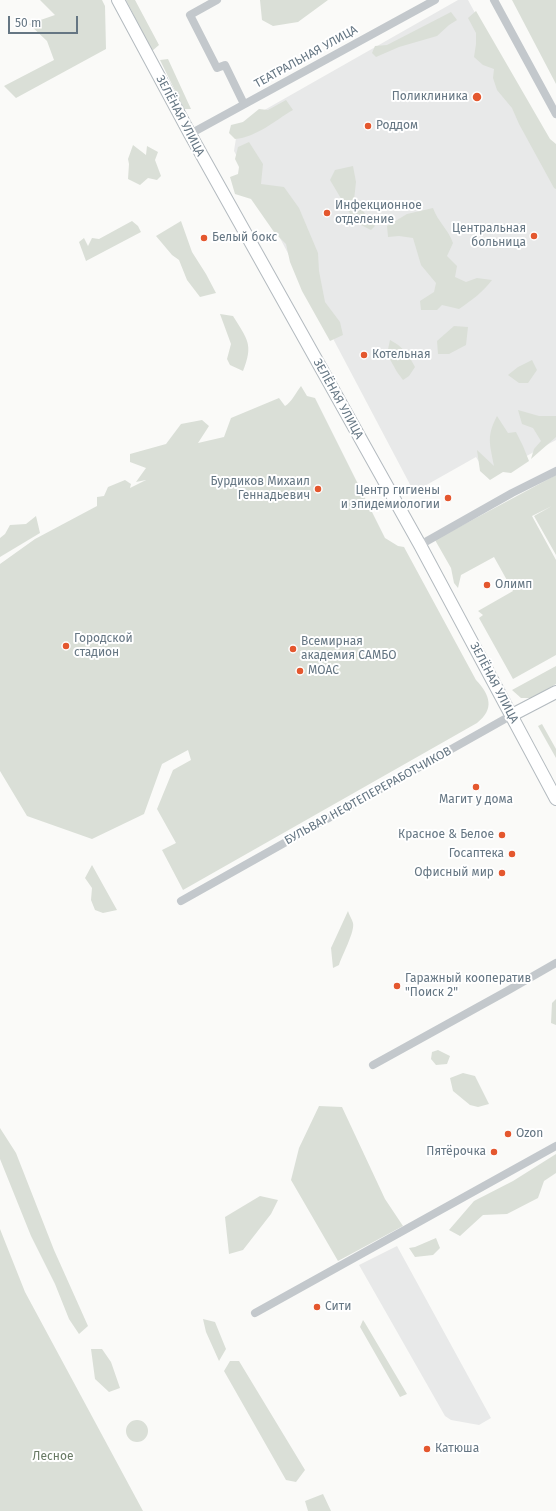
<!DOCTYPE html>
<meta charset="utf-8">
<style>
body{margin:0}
#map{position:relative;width:556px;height:1511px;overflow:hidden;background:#fafaf8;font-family:"Fira Sans",sans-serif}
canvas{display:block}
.scale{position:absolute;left:8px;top:16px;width:70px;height:18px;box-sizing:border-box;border:2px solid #657683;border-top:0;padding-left:5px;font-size:12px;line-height:14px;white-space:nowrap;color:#657683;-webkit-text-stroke:3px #fff;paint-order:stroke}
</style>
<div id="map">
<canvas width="556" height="1511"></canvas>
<div class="scale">50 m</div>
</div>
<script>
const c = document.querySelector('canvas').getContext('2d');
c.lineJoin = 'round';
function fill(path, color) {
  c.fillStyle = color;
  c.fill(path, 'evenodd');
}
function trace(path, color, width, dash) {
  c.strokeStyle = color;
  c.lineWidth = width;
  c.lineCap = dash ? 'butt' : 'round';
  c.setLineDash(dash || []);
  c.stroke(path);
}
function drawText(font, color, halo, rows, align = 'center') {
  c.font = font + ' "Fira Sans",sans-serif';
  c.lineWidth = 4;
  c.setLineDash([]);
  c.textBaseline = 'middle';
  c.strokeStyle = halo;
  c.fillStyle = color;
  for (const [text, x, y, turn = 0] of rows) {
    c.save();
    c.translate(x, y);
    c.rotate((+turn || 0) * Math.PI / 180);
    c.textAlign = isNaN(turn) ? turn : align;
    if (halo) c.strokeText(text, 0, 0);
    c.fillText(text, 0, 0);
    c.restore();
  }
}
fill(new Path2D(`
 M458,0H468L556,161V440L488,477L476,457L414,492L234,151L238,125Z
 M397,1246L491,1418L479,1425L451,1420L445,1416L359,1265Z`), '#e8e9e9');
fill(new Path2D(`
 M40,0H102L105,6L106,49L16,98L4,86L54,60L47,41L29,24L55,15Z
 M126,0H135L159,45L152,51Z
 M260,0H328L298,22L273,26L262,20Z
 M512,0H556V84Z
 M476,11L550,139L556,144V189L554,188L519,124L512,108L497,90L493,78L494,69L483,65L474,57L476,44V33L468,18Z
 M451,12L457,20L449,25L437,36L399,47L376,57L372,53L375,46L387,45Z
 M168,59L191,109H184L160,60Z
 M286,100L293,110C274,121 257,137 235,139L229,133L231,125L243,122L259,109L268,110Z
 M249,142L263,164L261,184L284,187L299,208L318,253L319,271L325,302L340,322L343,335L330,341L302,291L290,262L286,244L274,232L251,199L235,194L230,177L238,174L239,167L235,159L238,147Z
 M133,145L146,155L147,146L158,152L155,160L161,176L157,180L148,178L140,185L128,179L129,164L128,159Z
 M353,166L356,182L354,200L375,226L371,230L355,222L330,180L335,170Z
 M433,208C438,222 448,229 453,243L447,256L457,266L455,277L466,282L477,278L492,280C483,292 472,300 459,309L442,305L437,310H421L420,301L434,292L436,283L421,265L413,238L399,236L388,237L387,226L407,214Z
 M132,221L138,226L141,232L86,261L79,242L84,238L88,246L92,238L99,239Z
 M181,221L192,252L206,274L216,293L200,297L187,280L179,260L172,255L156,236Z
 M220,314L233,316C247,339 254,344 243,371L230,365L227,359L231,344Z
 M454,326L468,327L466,345L449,354H438L437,341Z
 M390,340C402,346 409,355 415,367L409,376L403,380L397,372L387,354Z
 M532,360L537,370L528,383H519L508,375L518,367Z
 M301,386L307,396L315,398L385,538L398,546L404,547L476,680C490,695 495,709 477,723L183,890L162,850L176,843L157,809L173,770L191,760L188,750L162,764L144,814L92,839L27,816L0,771V564L35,539L97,506V497L104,496L108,487L125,480L131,484L130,488L146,480L136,482L146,468L130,462V454L166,444L181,424L202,420L209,426L198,443L224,437L231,418L279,398L285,406C291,403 297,391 301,386Z
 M518,410L539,416H556V437L531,459L534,449L541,441L533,428L522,424Z
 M497,416L508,433L516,432L523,446L529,461L511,473L503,472L490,480L480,471L477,450L494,466C490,444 486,437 497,416Z
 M556,475V555L534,516L552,506L532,516L556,560V655L513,679L479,618L483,615L478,611L513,591L494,557L461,575L458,588L454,583L451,568L435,540Z
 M36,516L40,533L0,557V538L5,534L10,525L26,524Z
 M556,666V684L532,698H521L512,690Z
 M542,724L556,749V758L538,726Z
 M92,865L117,910L103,913L95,910L91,900L92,888L85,878Z
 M348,911C349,915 352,919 353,923C355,932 342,955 339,965L333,968L331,948Z
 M556,999V1025L551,1023L552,1003Z
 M438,1050L450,1056L447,1064L436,1065L431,1059L432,1052Z
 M463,1073L475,1076L489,1104L478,1107L470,1105L453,1091L450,1078Z
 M319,1106L342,1107L385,1199L403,1226L338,1261L291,1180L299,1148Z
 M0,1128L16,1153L54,1250L88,1326L79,1334L69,1319L55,1284L31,1236L0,1159Z
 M556,1154V1173L544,1181L538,1198L507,1214L483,1215L460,1236L449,1230L474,1201L513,1181Z
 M260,1196L278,1200L271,1214L243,1250L229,1254L225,1217Z
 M0,1229L25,1292L143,1511H0Z
 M436,1238L440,1248L433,1255L415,1257L409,1248L415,1247Z
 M203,1319L215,1322L226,1349L219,1361L206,1332Z
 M363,1320L365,1323L407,1394L400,1397L360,1327Z
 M91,1349H102L111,1362L120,1388L109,1392L95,1379Z
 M230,1361H239L305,1470L296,1482L286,1480L224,1371Z
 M126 1431a11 11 0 1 1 22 0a11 11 0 1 1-22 0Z
 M323,1494L331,1511H308L305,1501Z`), '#dadfd7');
const secondary = new Path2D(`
 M118,0L190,134L420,545L556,799
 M512,715L556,692`);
trace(secondary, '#b3babf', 14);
trace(new Path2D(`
 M217,0L190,15L217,68L225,65L244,104
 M494,0L556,114
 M190,134L435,0
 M420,545L512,493L556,471
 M181,901L512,715
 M373,1065L507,991L556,963
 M255,1313L556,1146`), '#c3c8cc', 8);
trace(secondary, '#fff', 12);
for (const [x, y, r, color] of [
 [477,97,5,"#e4572e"],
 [368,126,4,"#e4572e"],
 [327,213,4,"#e4572e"],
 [534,236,4,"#e4572e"],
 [204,238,4,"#e4572e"],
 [364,355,4,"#e4572e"],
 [318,489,4,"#e4572e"],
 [448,498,4,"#e4572e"],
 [487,585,4,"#e4572e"],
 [66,646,4,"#e4572e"],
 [293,649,4,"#e4572e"],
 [300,671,4,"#e4572e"],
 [476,787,4,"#e4572e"],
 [502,835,4,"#e4572e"],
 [512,854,4,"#e4572e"],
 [502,873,4,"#e4572e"],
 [397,986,4,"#e4572e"],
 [508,1134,4,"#e4572e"],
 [494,1152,4,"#e4572e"],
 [317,1307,4,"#e4572e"],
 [427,1449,4,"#e4572e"]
]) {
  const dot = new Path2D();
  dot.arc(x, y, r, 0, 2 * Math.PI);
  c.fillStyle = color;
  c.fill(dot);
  trace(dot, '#fff', 1.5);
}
drawText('12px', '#657683', '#fff', [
 ["ТЕАТРАЛЬНАЯ УЛИЦА",306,57,-29],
 ["ЗЕЛЁНАЯ УЛИЦА",180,116,62],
 ["ЗЕЛЁНАЯ УЛИЦА",338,399,61],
 ["ЗЕЛЁНАЯ УЛИЦА",494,683,62],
 ["БУЛЬВАР НЕФТЕПЕРЕРАБОТЧИКОВ",368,796,-29]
]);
drawText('12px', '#657683', '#fff', [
 ["Поликлиника",468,97,"right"],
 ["Роддом",376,126],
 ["Инфекционное",335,206],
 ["отделение",335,220],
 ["Центральная",526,229,"right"],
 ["больница",526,243,"right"],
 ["Белый бокс",212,238],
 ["Котельная",372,355],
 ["Бурдиков Михаил",310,482,"right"],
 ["Геннадьевич",310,496,"right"],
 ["Центр гигиены",440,491,"right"],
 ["и эпидемиологии",440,505,"right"],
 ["Олимп",495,585],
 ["Городской",74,639],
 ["стадион",74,653],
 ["Всемирная",301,642],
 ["академия САМБО",301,656],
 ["МОАС",308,671],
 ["Магит у дома",476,800,"center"],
 ["Красное & Белое",494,835,"right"],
 ["Госаптека",504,854,"right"],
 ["Офисный мир",494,873,"right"],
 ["Гаражный кооператив",405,979],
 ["\"Поиск 2\"",405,993],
 ["Ozon",516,1134],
 ["Пятёрочка",486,1152,"right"],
 ["Сити",325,1307],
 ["Катюша",435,1449]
], 'left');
drawText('12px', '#687a64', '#fff', [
 ["Лесное",53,1457]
]);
</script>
